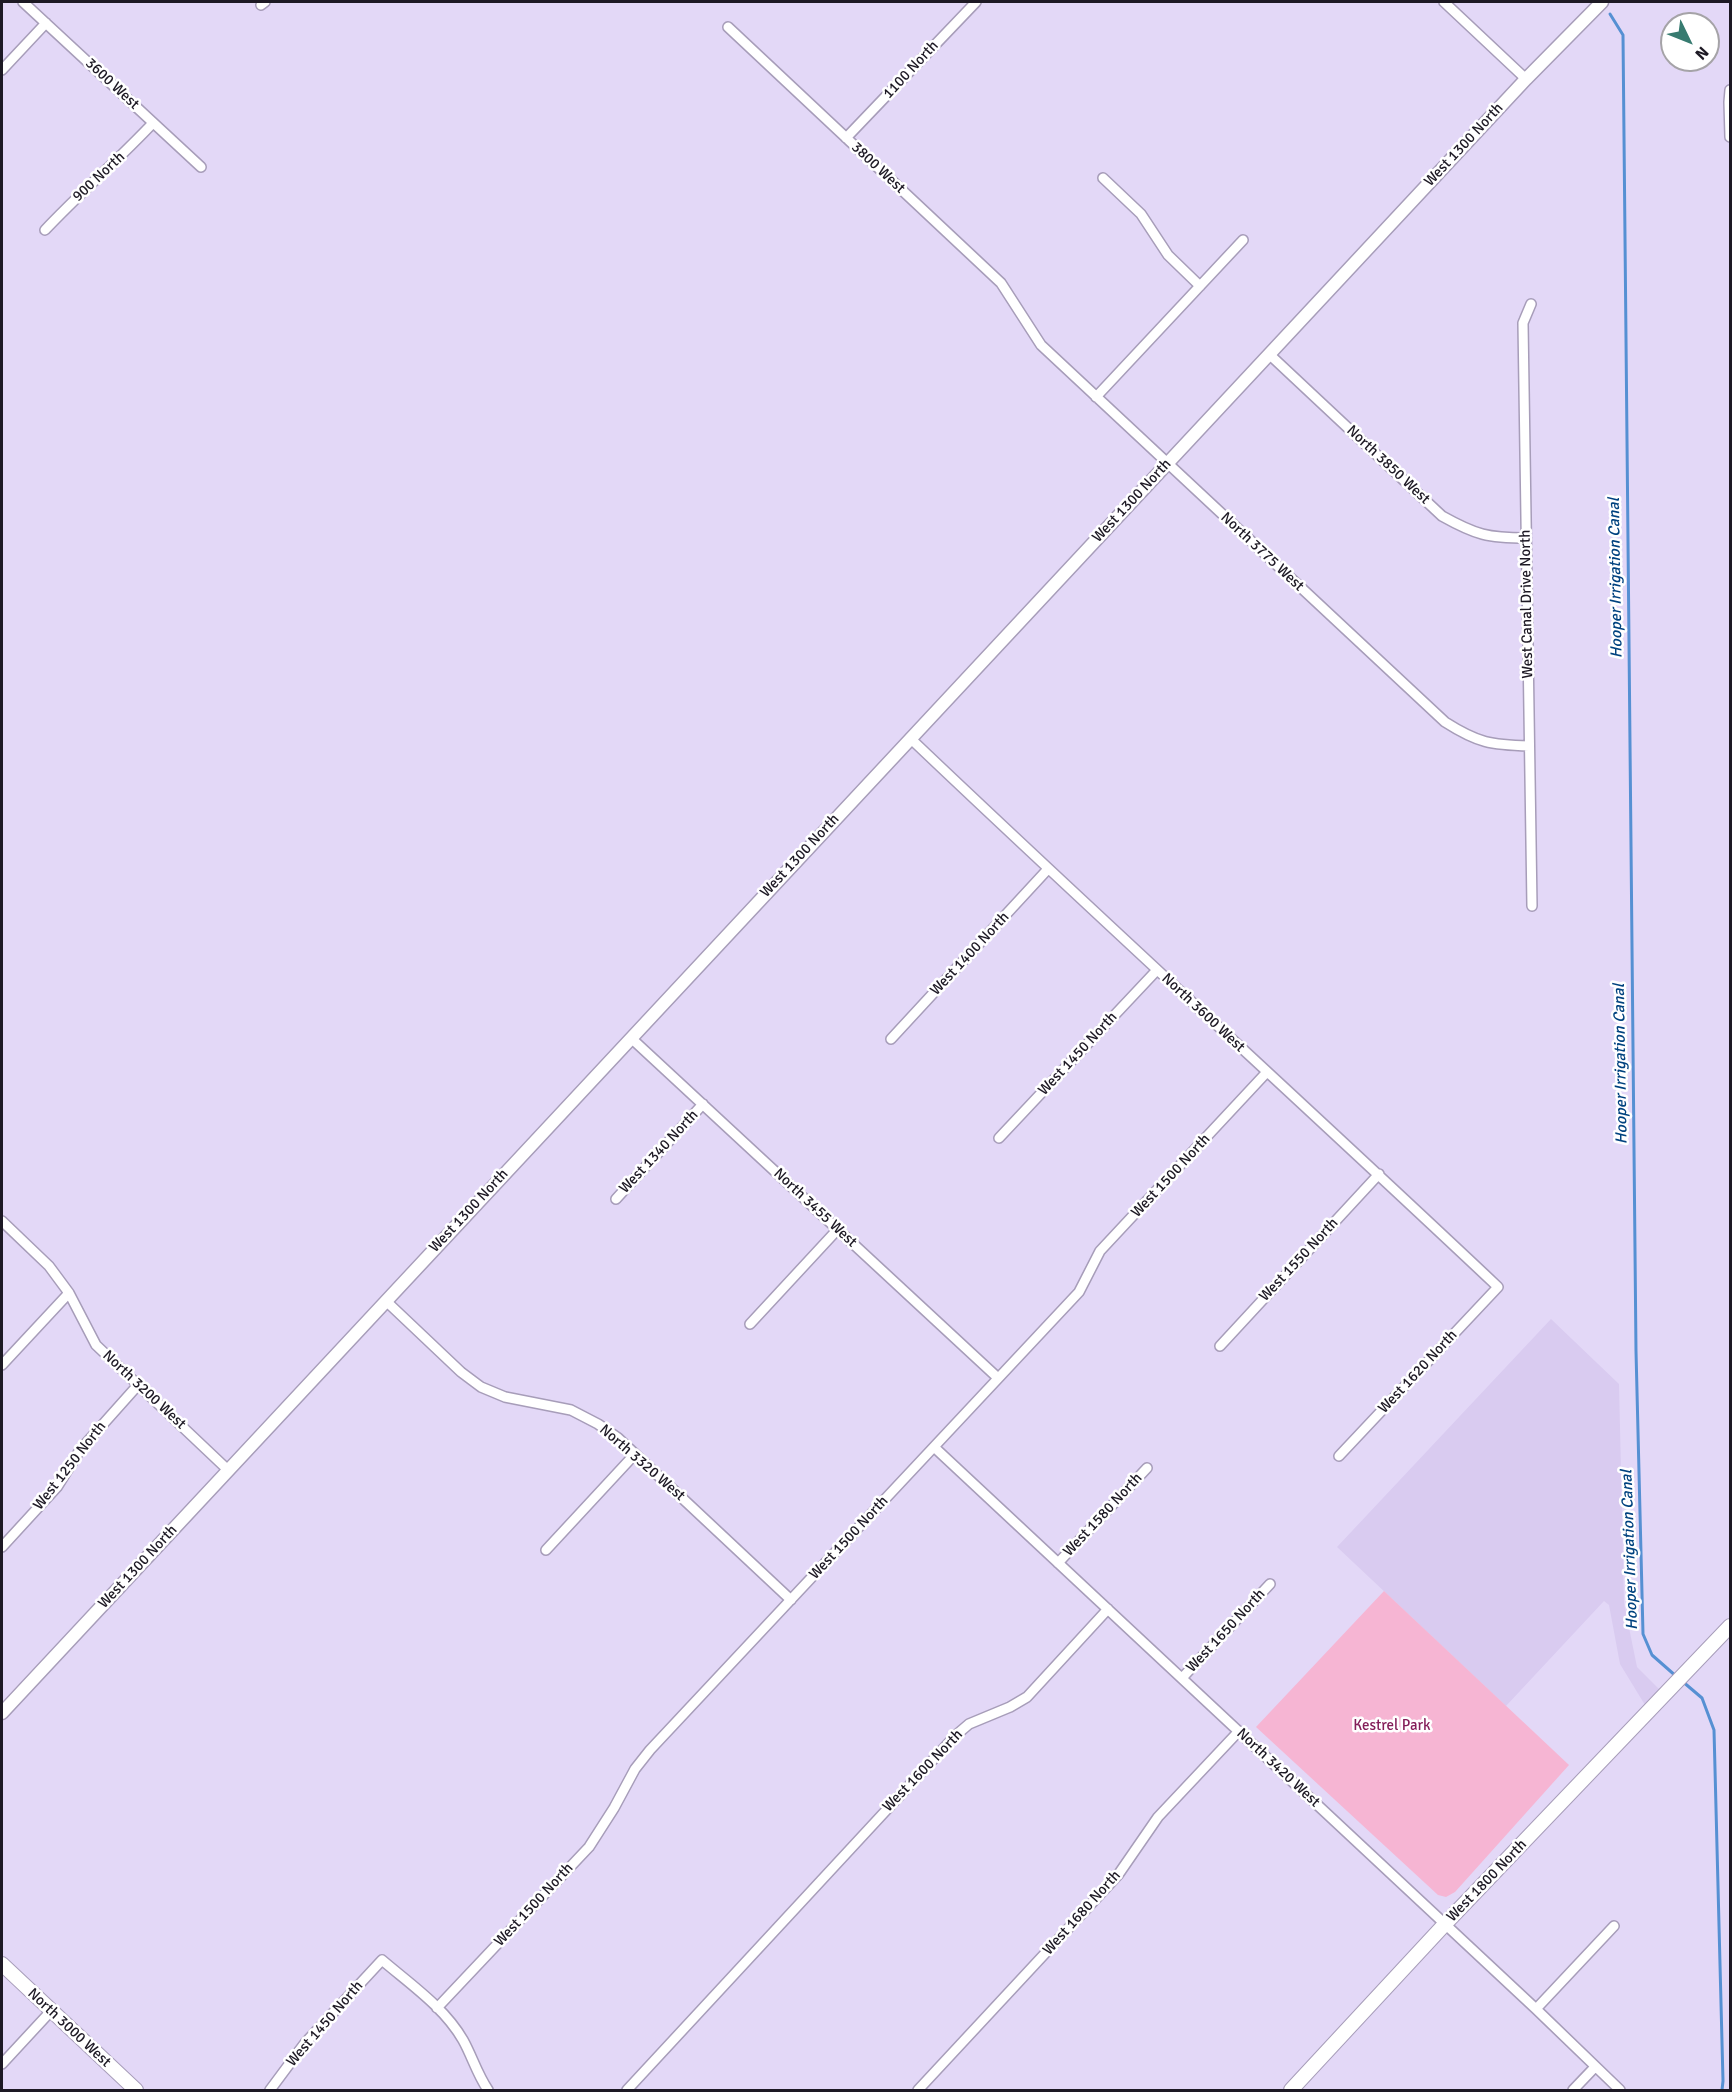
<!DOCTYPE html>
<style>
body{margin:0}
#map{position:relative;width:1732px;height:2092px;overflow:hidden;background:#e3d8f7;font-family:Signika,sans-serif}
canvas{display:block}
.frame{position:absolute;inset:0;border:3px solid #1d1924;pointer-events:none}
.north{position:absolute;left:1660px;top:12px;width:60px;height:60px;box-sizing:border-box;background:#fff;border:2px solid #a5a3a7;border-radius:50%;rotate:133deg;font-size:16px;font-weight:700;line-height:24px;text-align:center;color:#1d1924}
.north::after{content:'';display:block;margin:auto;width:21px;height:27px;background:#377b70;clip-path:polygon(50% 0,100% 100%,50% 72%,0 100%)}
</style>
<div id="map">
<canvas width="1732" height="2092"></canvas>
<div class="frame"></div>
<div class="north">N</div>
</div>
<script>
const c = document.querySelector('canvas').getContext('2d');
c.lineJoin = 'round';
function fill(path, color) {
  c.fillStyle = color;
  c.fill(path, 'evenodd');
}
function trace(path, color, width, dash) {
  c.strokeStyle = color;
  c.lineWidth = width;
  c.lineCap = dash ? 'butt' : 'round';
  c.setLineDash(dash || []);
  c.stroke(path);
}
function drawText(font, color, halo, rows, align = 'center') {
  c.font = font + ' Signika,sans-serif';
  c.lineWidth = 5;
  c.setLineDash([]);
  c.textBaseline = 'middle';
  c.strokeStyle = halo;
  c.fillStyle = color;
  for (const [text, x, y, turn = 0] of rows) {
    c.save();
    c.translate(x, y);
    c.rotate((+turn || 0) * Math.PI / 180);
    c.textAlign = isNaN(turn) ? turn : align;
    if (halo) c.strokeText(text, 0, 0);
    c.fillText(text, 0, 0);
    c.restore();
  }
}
fill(new Path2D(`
 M1551,1319L1619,1384L1624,1603L1637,1667L1661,1691L1645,1705L1620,1664L1609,1605L1604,1601L1506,1706L1337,1547Z`), '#d9cbf0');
fill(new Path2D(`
 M1384,1591L1569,1765L1455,1892L1446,1897L1438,1895L1256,1727Z`), '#f6b5d3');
trace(new Path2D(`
 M1610,14L1623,35L1636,1351L1643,1634L1652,1655L1677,1677
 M1682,1681L1702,1698L1714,1730L1723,2081L1722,2090`), '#5690d3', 3);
const minor = new Path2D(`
 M23,2L201,167
 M1444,2L1526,79
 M261,5L265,2
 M728,27L1001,283L1041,345L1445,722C1478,743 1491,745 1529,746
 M2,70L46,23
 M1730,90L1729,102L1730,137
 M846,138L976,2
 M1103,178L1141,214L1168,255L1200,286
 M45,230C80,193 118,160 153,123
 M1531,304L1523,323L1532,906
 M1269,354L1442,516C1476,535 1488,538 1526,538
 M1096,397L1243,240
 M910,738C1104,923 1303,1103 1498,1287L1339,1456
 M631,1038L998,1378
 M891,1039L1048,869
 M999,1138L1157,970
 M616,1199L703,1104
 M2,1221L49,1266L69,1293L96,1345L228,1470
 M386,1301L461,1372L481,1387L505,1397L571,1410L598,1424L618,1438L791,1600
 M750,1324L838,1229
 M1220,1346L1379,1174
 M2,1365L69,1293
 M934,1447L1536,2009L1620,2090
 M2,1547L57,1487L80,1450L138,1385
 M546,1550L635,1454
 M1058,1563L1147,1468
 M1182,1678L1270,1584
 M437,2008L589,1847L614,1808L635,1769L650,1750L1079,1292L1100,1251L1267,1072
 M1536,2009L1614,1926
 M2,2064L51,2011
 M270,2090L305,2043L382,1960C410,1984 444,2007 463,2040C472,2056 477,2074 488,2090
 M627,2090L955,1736L969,1724L1010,1707L1027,1697L1108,1609
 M918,2090L1118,1875L1158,1817L1239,1731
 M1573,2090L1595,2067`);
const tertiary = new Path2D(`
 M2,1713L1526,79L1602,2`);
const secondary = new Path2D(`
 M2,1964L136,2090
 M1291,2090L1445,1924L1730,1626`);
trace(minor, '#a79db9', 12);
trace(tertiary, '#a79db9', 15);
trace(secondary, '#a79db9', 16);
trace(minor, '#fff', 9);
trace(tertiary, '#fff', 12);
trace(secondary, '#fff', 14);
drawText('15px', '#1d1924', '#fff', [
 ["1100 North",911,70,-47],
 ["3600 West",112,84,43],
 ["West 1300 North",1464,145,-47],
 ["3800 West",878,168,43],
 ["900 North",99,177,-43],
 ["North 3850 West",1388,465,43],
 ["West 1300 North",1132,501,-47],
 ["North 3775 West",1262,552,43],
 ["West Canal Drive North",1527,604,-91],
 ["West 1300 North",800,856,-47],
 ["West 1400 North",970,954,-47],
 ["North 3600 West",1203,1013,43],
 ["West 1450 North",1078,1054,-47],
 ["West 1340 North",659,1152,-47],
 ["West 1500 North",1171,1176,-47],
 ["North 3455 West",815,1208,43],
 ["West 1300 North",469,1211,-47],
 ["West 1550 North",1299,1260,-47],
 ["West 1620 North",1418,1372,-47],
 ["North 3200 West",144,1390,43],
 ["North 3320 West",642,1463,41],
 ["West 1250 North",70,1466,-52],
 ["West 1580 North",1103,1515,-47],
 ["West 1500 North",849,1538,-47],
 ["West 1300 North",138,1567,-47],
 ["West 1650 North",1226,1631,-47],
 ["North 3420 West",1278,1768,43],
 ["West 1600 North",923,1771,-46],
 ["West 1800 North",1487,1881,-46],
 ["West 1500 North",534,1905,-47],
 ["West 1680 North",1082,1913,-48],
 ["West 1450 North",325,2024,-49],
 ["North 3000 West",69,2028,43]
]);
drawText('15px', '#841e59', '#fff', [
 ["Kestrel Park",1392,1726]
]);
drawText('italic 16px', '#00427f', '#fff', [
 ["Hooper Irrigation Canal",1616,578,-91],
 ["Hooper Irrigation Canal",1621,1064,-91],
 ["Hooper Irrigation Canal",1630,1550,-92]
]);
</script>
